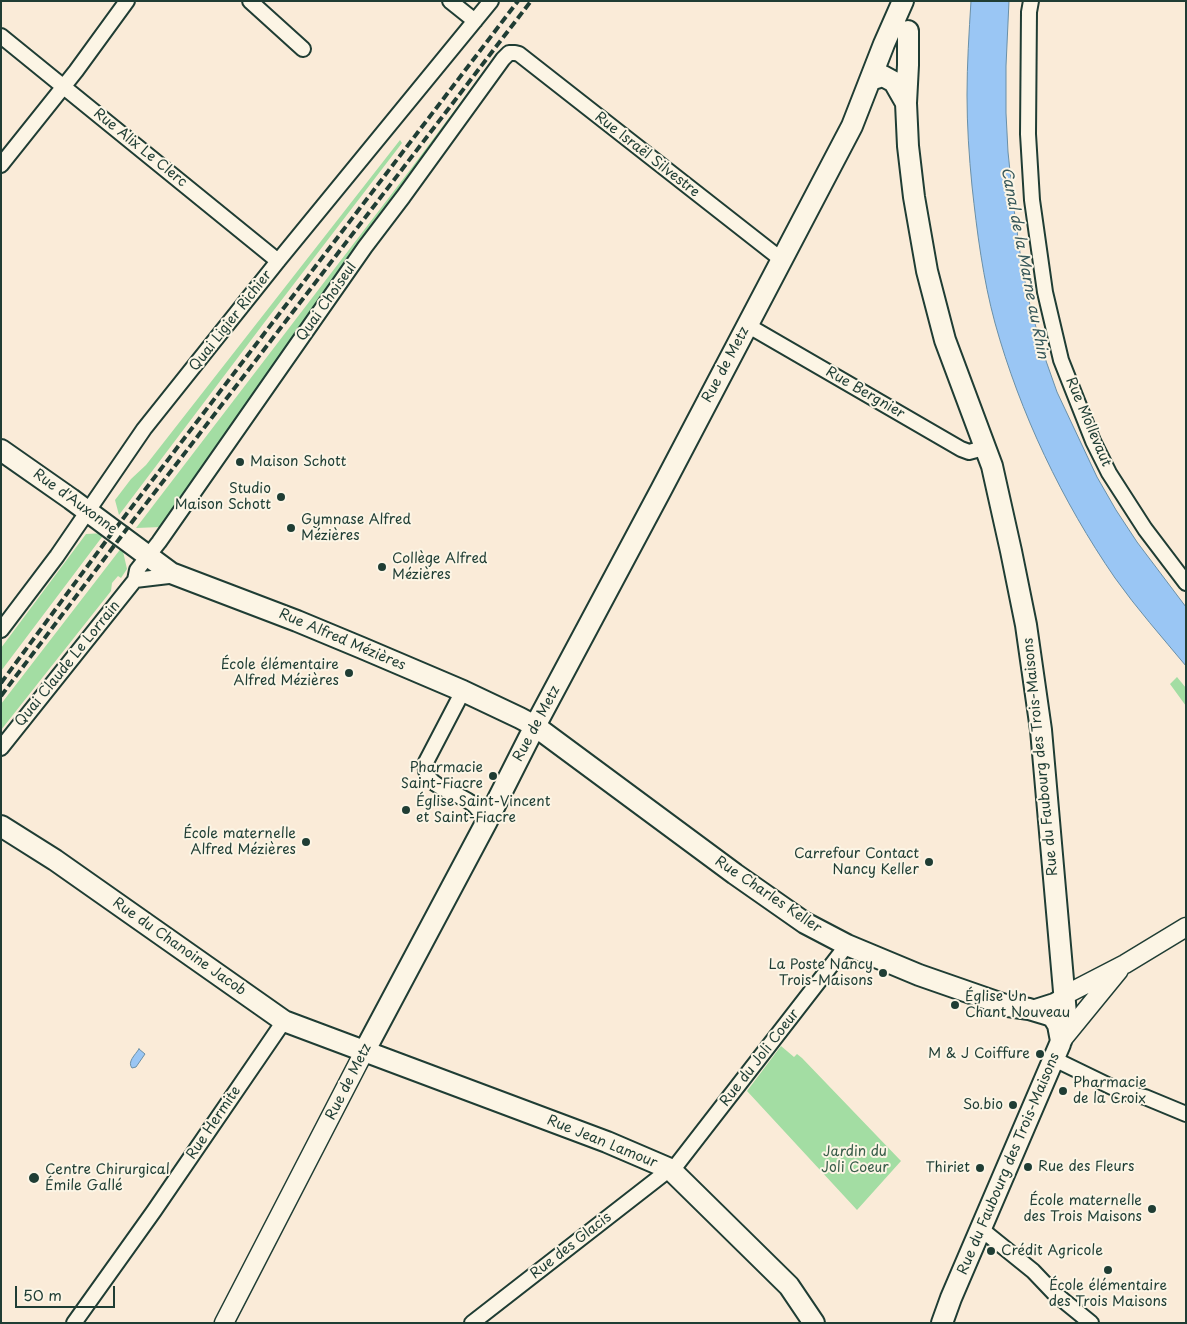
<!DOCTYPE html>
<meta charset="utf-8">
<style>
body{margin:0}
#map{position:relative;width:1187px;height:1324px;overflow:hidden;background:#faebd8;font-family:"Playpen Sans",sans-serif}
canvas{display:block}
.frame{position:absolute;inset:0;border:2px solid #1f3d34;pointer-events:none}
.scale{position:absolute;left:15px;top:1286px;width:100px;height:22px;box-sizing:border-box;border:2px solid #1f3d34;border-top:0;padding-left:6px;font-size:15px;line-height:18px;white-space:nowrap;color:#1f3d34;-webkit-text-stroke:4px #fcf5e5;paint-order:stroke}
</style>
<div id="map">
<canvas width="1187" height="1324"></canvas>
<div class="frame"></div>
<div class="scale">50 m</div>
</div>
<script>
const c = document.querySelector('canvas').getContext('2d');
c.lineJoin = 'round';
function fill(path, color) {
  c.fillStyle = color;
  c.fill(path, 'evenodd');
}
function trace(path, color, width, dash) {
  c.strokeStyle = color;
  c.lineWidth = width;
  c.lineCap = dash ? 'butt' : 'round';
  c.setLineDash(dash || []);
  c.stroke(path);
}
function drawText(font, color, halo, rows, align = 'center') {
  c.font = font + ' "Playpen Sans",sans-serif';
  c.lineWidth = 4;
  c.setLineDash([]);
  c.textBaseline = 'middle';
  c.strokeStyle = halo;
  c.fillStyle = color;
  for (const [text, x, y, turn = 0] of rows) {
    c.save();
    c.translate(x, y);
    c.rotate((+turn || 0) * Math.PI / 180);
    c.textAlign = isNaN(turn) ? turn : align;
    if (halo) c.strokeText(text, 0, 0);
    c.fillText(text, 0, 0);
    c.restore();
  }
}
fill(new Path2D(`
 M498,52V56L161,527L136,528L410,170Z
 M400,140L402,143L264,323L119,515L115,500L131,479L146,465Z
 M105,533L1,671V648L86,534Z
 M122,547L127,569L121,578L118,576L112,583L111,591L1,730V704Z
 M1177,677L1186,688V706L1170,684Z
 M781,1046L794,1057L797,1054L802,1058L901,1161L857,1210L747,1091Z`), '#a3dda3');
const water = new Path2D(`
 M971,1H1009L1006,66V113L1008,152L1014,209L1022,267L1031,310L1045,358L1057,392L1097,477L1116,510L1137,542L1186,607V666C1162,637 1137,609 1115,578C1062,501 1020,413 995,323C983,279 977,232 972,186C969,156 967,126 967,95C967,64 969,33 971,1Z
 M139,1049L145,1054L136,1067L132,1068C127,1062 135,1055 139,1049Z`);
fill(water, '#9ac6f4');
trace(water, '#698fa7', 1);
const minor = new Path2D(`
 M250,1L303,49
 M450,1L475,21
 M1031,1L1029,12L1028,134L1032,200L1045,292L1061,360L1093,441L1109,473L1145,529L1186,583
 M1,36L278,261
 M1,165L76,71L127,1
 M747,325L961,449L969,452L984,448
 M135,580L177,575
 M1,630L57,556L144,429L278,261L491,1
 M463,691L426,762C421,789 460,791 475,806C479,810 483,816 487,821
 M1,748L135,580L137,570L159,542L365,247L403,197L503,59L509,53H515L519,54L782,260
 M1029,1009L1054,1001L1065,995
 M1054,1059L1122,1092L1145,1097L1186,1114
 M981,1229L1033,1271L1053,1292L1091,1323
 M74,1323L154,1211L284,1021
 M472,1323L670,1169L675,1167L847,945`);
const tertiary = new Path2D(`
 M1065,995L1125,964L1186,927
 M1061,1041L1119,970
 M224,1323L364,1052`);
const secondary = new Path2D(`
 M908,31V65L906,103L908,146L914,197L927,271L945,340L992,466L1011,551L1026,625L1041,730L1066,1014L1060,1044L951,1298L942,1323
 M870,80L883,76L894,82L906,103
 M1,450L71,499L171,573L297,621L362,648L463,691L520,718L535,726L735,874L805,923L847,945L919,975L1008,1006L1029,1009L1049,1015L1053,1017L1058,1025L1061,1041
 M1,826L55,860L284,1021L607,1142L670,1169L789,1286L814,1323
 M364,1052L487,821L535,726L661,490L852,126L884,44L903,1`);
trace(minor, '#1f3d34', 18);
trace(tertiary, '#1f3d34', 21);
trace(secondary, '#1f3d34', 24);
trace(minor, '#fcf5e5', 14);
trace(tertiary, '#fcf5e5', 18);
trace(secondary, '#fcf5e5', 20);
trace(new Path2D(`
 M1,683L109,537L518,1
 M1,696L132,522L531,1`), '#1f3d34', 4, [8, 4]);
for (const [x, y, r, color] of [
 [240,462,5,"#1f3d34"],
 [281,497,5,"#1f3d34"],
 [291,528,5,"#1f3d34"],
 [382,567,5,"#1f3d34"],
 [349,673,5,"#1f3d34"],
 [493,776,5,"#1f3d34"],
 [406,810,5,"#1f3d34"],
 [306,842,5,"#1f3d34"],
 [929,862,5,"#1f3d34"],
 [883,973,5,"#1f3d34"],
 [955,1005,5,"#1f3d34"],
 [1040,1054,5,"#1f3d34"],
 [1063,1091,5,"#1f3d34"],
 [1013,1105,5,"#1f3d34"],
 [1028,1167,5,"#1f3d34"],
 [980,1168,5,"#1f3d34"],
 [34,1178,6,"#1f3d34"],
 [1152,1209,5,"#1f3d34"],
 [991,1251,5,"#1f3d34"],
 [1108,1270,5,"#1f3d34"]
]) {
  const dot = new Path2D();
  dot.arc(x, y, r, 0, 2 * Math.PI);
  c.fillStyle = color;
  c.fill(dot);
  trace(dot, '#fcf5e5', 2);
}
drawText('14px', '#1f3d34', '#fcf5e5', [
 ["Rue Alix Le Clerc",140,148,39],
 ["Rue Israël Silvestre",647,155,38],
 ["Quai Choiseul",327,302,-55],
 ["Quai Ligier Richier",231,321,-52],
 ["Rue de Metz",726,365,-62],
 ["Rue Bergnier",865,393,30],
 ["Rue Mollevaut",1088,422,67],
 ["Rue d'Auxonne",75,502,36],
 ["Rue Alfred Mézières",342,640,23],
 ["Quai Claude Le Lorrain",68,664,-51],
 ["Rue de Metz",537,724,-62],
 ["Rue du Faubourg des Trois-Maisons",1041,757,-96],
 ["Rue Charles Keller",768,895,34],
 ["Rue du Chanoine Jacob",179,947,35],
 ["Rue du Joli Coeur",760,1058,-52],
 ["Rue de Metz",349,1082,-63],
 ["Rue Hermite",214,1123,-56],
 ["Rue Jean Lamour",602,1142,22],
 ["Rue du Faubourg des Trois-Maisons",1009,1164,-67],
 ["Rue des Glacis",571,1246,-38]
]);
drawText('14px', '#1f3d34', '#fcf5e5', [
 ["Maison Schott",250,462,"left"],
 ["Studio",271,489],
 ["Maison Schott",271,505],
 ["Gymnase Alfred",301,520,"left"],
 ["Mézières",301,536,"left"],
 ["Collège Alfred",392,559,"left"],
 ["Mézières",392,575,"left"],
 ["École élémentaire",339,665],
 ["Alfred Mézières",339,681],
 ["Pharmacie",483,768],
 ["Saint-Fiacre",483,784],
 ["Église Saint-Vincent",416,802,"left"],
 ["et Saint-Fiacre",416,818,"left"],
 ["École maternelle",296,834],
 ["Alfred Mézières",296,850],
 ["Carrefour Contact",919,854],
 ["Nancy Keller",919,870],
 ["La Poste Nancy",873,965],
 ["Trois-Maisons",873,981],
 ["Église Un",965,997,"left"],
 ["Chant Nouveau",965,1013,"left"],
 ["M & J Coiffure",1030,1054],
 ["Pharmacie",1073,1083,"left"],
 ["de la Croix",1073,1099,"left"],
 ["So.bio",1003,1105],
 ["Rue des Fleurs",1038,1167,"left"],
 ["Thiriet",970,1168],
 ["Centre Chirurgical",45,1170,"left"],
 ["Émile Gallé",45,1186,"left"],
 ["École maternelle",1142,1201],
 ["des Trois Maisons",1142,1217],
 ["Crédit Agricole",1001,1251,"left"],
 ["École élémentaire",1108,1286,"center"],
 ["des Trois Maisons",1108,1302,"center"]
], 'right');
drawText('14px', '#395d4a', '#fcf5e5', [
 ["Jardin du",855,1152],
 ["Joli Coeur",855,1168]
]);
drawText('italic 15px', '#38585a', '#fcf5e5', [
 ["Canal de la Marne au Rhin",1024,263,79]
]);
</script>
